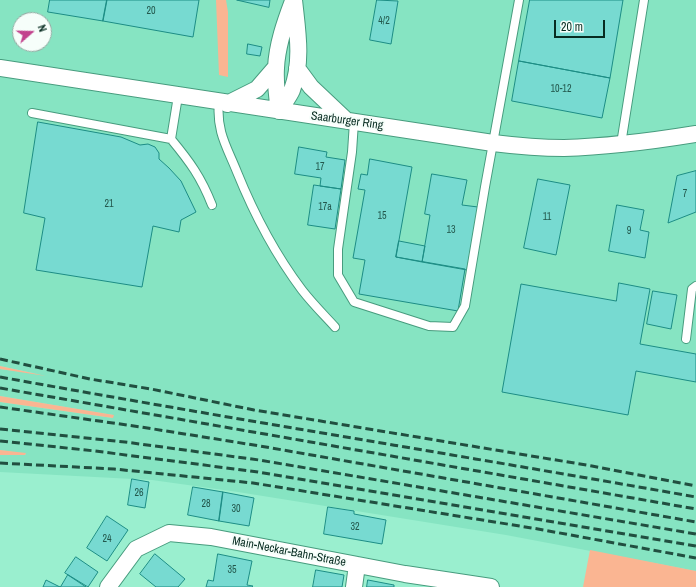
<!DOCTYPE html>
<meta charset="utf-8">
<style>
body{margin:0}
#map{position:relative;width:696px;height:587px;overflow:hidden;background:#9aefcf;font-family:"Archivo Narrow",sans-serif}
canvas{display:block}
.north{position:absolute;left:12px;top:12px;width:40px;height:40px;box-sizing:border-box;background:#f6fefa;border:1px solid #96aaa3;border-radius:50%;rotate:70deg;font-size:11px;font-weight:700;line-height:16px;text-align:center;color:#072c21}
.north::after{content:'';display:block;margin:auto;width:14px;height:18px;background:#c2428d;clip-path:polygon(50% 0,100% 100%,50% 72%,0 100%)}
.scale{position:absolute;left:554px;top:20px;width:51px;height:18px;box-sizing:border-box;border:2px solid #072c21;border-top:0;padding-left:5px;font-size:12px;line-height:14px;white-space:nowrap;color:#072c21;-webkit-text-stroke:3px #f6fefa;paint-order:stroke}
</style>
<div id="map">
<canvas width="696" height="587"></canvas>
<div class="north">N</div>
<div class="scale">20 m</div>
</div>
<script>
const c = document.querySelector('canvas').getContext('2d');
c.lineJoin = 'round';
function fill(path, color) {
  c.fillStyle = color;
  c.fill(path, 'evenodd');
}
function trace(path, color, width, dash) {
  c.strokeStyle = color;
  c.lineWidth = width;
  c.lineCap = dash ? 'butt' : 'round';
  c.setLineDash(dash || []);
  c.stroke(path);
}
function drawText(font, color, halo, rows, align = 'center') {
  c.font = font + ' "Archivo Narrow",sans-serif';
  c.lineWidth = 4;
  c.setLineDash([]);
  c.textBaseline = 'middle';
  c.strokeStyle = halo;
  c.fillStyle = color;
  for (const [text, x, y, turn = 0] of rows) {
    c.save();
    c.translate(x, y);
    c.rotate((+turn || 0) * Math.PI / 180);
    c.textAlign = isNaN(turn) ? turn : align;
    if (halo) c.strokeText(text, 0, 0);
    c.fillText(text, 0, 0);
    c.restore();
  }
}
fill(new Path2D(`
 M0,0H696V571L506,535L238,492L152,480L0,472V455H25L26,454L0,450V402L113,418V415L0,396V369L38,374L0,366ZM20,20H44V44H20Z`), '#86e4c2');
fill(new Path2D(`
 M216,0H226L228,12V77L219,75Z
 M0,366L46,376L0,369Z
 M0,396L114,415L113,418L0,402Z
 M0,450L26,453L25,455H0Z
 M590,550L696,571V587H583Z`), '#fab592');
const building = new Path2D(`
 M50,0H107L103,21L48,12Z
 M107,0H199L193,37L103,21Z
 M237,0H270L269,7Z
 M377,0L398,1L391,44L370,40Z
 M530,0H623L610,78L519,61Z
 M248,44L262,47L260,56L247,54Z
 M519,61L610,78L602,118L512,101Z
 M38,122L121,137L140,145L148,144L155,147L159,153V159L169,168L181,181L196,212L181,220L179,232L153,226L142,287L36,270L45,218L24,213Z
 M299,147L327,152L326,157L345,160L341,189L320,186L321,178L295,174Z
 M370,159L412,167L396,257L465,269L458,311L359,294L365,260L353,258L365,190L358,189L361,174L367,175Z
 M696,171V212L668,223L677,176Z
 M432,174L467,180L462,205L478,207L467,270L422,262L430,215L425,214Z
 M538,179L570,185L556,255L524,248Z
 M314,185L341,189L335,229L308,225Z
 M617,205L644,210L640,230L649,232L645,258L609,251Z
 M399,241L425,246L422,262L396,257Z
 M619,283L650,289L640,344L696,354V382L636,371L628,415L502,392L521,284L616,301Z
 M653,291L677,295L671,329L647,324Z
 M132,479L149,482L145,508L128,505Z
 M193,487L223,492L219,521L188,515Z
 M223,492L254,498L249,526L219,521Z
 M328,507L354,511V514L386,520L382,544L324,534Z
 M107,516L128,530L107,561L87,548Z
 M155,554L185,579L178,587H156L140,574Z
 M218,554L252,561L247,585L253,586L252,587H206L208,580L213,581Z
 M76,557L98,572L88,587L65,573Z
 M316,570L344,575L342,587H313Z
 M68,575L86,587H43L46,580L60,587Z
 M368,580L394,585V587H367Z`);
fill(building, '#77dad1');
trace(building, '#1d8d85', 1);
const lane = new Path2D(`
 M178,96L171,139C190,162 201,177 212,205
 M219,102C216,131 227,147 237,172C254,214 275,254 302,290C312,303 324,315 335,327
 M32,113L171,139
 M354,122L352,152L338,249V275L354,302L429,326L453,327L465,306L485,187L519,0
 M621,144L644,0
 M686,339L692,289L696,286`);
const street = new Path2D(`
 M0,68L493,143C517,146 540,148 564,148C608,147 653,141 696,134
 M297,68L311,87L347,121
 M227,104L257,89L276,67
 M279,111C283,104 289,97 292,90C303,61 297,29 294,0
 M279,111C277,97 275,83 276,68C277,45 285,22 293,1
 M108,587L136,549L169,533L211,537L405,574L491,587
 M354,587L357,565`);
trace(lane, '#479c7e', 10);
trace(street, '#479c7e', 18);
trace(lane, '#fff', 8);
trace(street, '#fff', 16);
trace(new Path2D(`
 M0,359L90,379L151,389L254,410L592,466L696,486
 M0,377C232,419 464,456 696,497
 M0,388L696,509
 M0,407L141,427L260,446L696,522
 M0,429L125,442L259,460L696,534
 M0,441L95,451L258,472L696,546
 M0,463L114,469L253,483L538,529L696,558`), '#214f40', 3, [8, 4]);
drawText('10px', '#23584d', null, [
 ["20",151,11],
 ["4/2",384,21],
 ["10-12",561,89],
 ["17",320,167],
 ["7",685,194],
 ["21",109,204],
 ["17a",325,207],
 ["15",382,216],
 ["11",547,217],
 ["13",451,230],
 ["9",629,231],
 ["26",139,493],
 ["28",206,504],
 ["30",236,509],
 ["32",355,527],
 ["24",107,539],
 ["35",232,570]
]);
drawText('12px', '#072c21', '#f6fefa', [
 ["Saarburger Ring",347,121,8],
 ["Main-Neckar-Bahn-Straße",289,552,11]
]);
</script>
